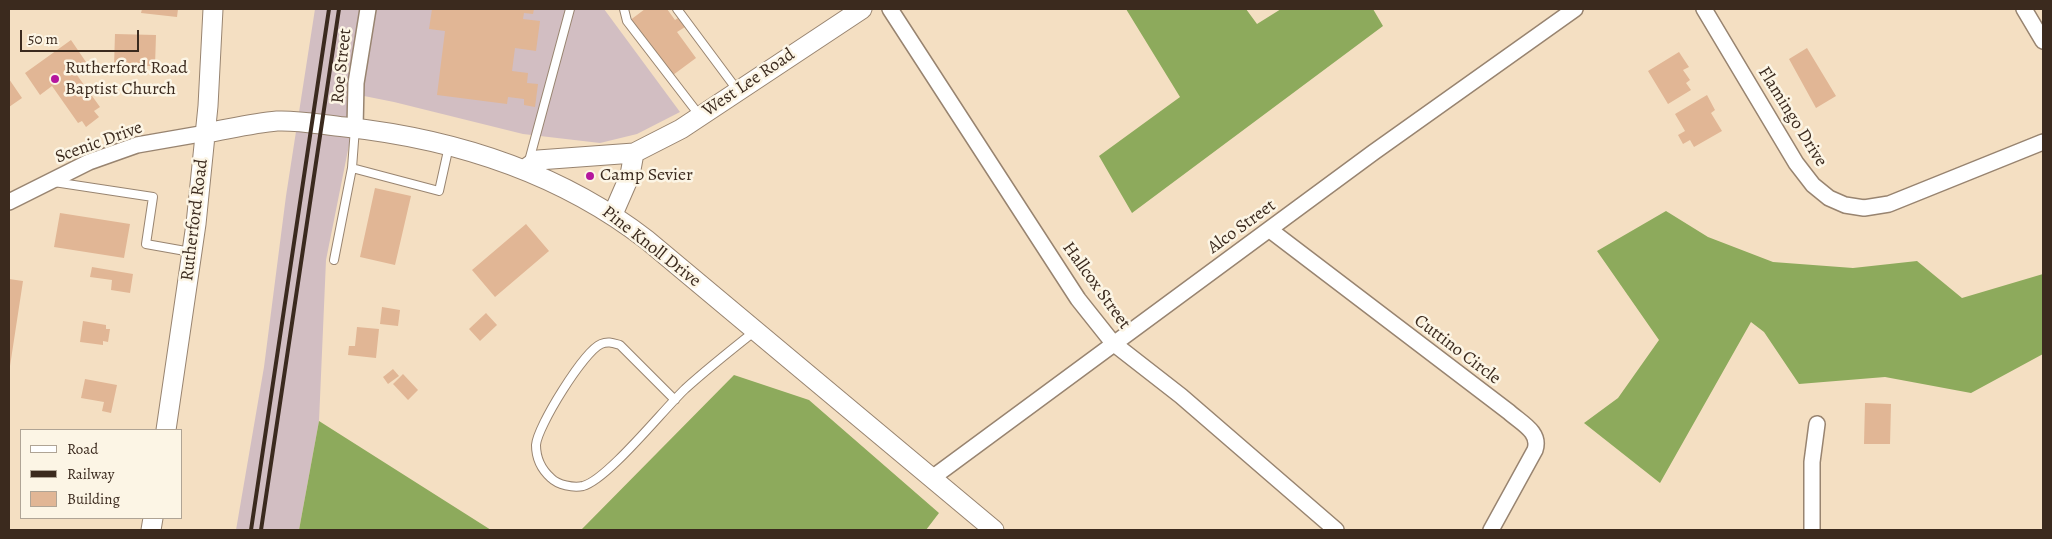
<!DOCTYPE html>
<style>
body{margin:0}
#map{position:relative;width:2052px;height:539px;overflow:hidden;background:#f4dfc2;font-family:Alegreya,serif}
canvas{display:block}
.frame{position:absolute;inset:0;border:10px solid #3b2a1e;pointer-events:none}
.legend{position:absolute;left:20px;top:429px;width:162px;height:90px;box-sizing:border-box;background:#fcf5e5;border:1px solid #afa495;margin:0;padding:6px 9px;list-style:none;font-size:15px;color:#3b2a1e}
.legend li{display:flex;align-items:center;gap:10px;height:25px}
.legend b{width:25px;border:1px solid #afa495}
.scale{position:absolute;left:20px;top:30px;width:119px;height:22px;box-sizing:border-box;border:2px solid #3b2a1e;border-top:0;padding-left:6px;font-size:15px;line-height:18px;white-space:nowrap;color:#3b2a1e;-webkit-text-stroke:4px #fcf5e5;paint-order:stroke}
</style>
<div id="map">
<canvas width="2052" height="539"></canvas>
<div class="frame"></div>
<ul class="legend">
<li><b style="height:6px;background:#fff"></b>Road</li>
<li><b style="height:6px;background:#3b2a1e"></b>Railway</li>
<li><b style="height:14px;background:#e1b695"></b>Building</li>
</ul>
<div class="scale">50 m</div>
</div>
<script>
const c = document.querySelector('canvas').getContext('2d');
c.lineJoin = 'round';
function fill(path, color) {
  c.fillStyle = color;
  c.fill(path, 'evenodd');
}
function trace(path, color, width, dash) {
  c.strokeStyle = color;
  c.lineWidth = width;
  c.lineCap = dash ? 'butt' : 'round';
  c.setLineDash(dash || []);
  c.stroke(path);
}
function drawText(font, color, halo, rows, align = 'center') {
  c.font = font + ' Alegreya,serif';
  c.lineWidth = 5;
  c.setLineDash([]);
  c.textBaseline = 'middle';
  c.strokeStyle = halo;
  c.fillStyle = color;
  for (const [text, x, y, turn = 0] of rows) {
    c.save();
    c.translate(x, y);
    c.rotate((+turn || 0) * Math.PI / 180);
    c.textAlign = isNaN(turn) ? turn : align;
    if (halo) c.strokeText(text, 0, 0);
    c.fillText(text, 0, 0);
    c.restore();
  }
}
fill(new Path2D(`
 M315,9H604L680,112L637,134L600,143L523,134L394,102L359,95L326,260L319,421L299,530H236L264,367L286,196Z`), '#d2bec2');
fill(new Path2D(`
 M1126,9H1246L1257,24L1281,9H1373L1383,26L1132,213L1099,156L1180,97Z
 M1666,211L1708,237L1773,262L1853,268L1917,261L1962,298L2043,274V354L1971,393L1885,377L1799,384L1764,332L1751,322L1660,483L1584,423L1618,398L1659,340L1597,251Z
 M734,375L809,400L939,513L926,530H581Z
 M319,421L491,530H299Z`), '#8daa5c');
fill(new Path2D(`
 M142,9H178L177,17L141,13Z
 M432,9H534L533,14L524,13L523,19L540,21L536,51L515,48L512,71L528,73L527,83L538,84L535,107L524,105V99L508,97L507,104L437,95L445,31L429,29Z
 M645,9H667L675,20L678,18L685,27L677,32L696,58L673,75L645,37L642,39L629,21Z
 M115,34L156,35L155,66H114Z
 M71,40L86,62L74,71L100,107L94,111L99,117L86,127L82,121L78,123L52,86L40,95L25,73Z
 M1807,48L1836,96L1816,108L1789,59Z
 M1679,52L1689,67L1683,70L1690,80L1686,83L1691,90L1668,104L1648,71Z
 M9,79L22,98L9,107Z
 M1707,95L1715,110L1711,113L1722,131L1694,147L1690,140L1683,144L1678,135L1685,131L1675,114Z
 M375,188L411,196L395,265L360,257Z
 M60,213L130,224L124,258L54,247Z
 M526,224L549,251L495,297L472,270Z
 M92,267L133,274L130,293L111,290L112,280L90,277Z
 M9,279L23,281L10,366H9Z
 M382,307L400,310L398,326L380,324Z
 M486,313L497,325L480,341L469,329Z
 M83,321L106,325V329H110L108,342L103,341V345L80,342Z
 M357,327L379,329L376,358L348,355L349,346H355Z
 M393,369L399,376L388,384L383,377Z
 M403,374L418,390L408,400L393,384Z
 M85,379L117,385L111,413L102,411L104,402L81,398Z
 M1865,403L1891,404L1890,444H1864Z`), '#e1b695');
const service = new Path2D(`
 M624,9L627,21L700,116
 M677,9L738,91
 M355,128L352,168L439,191L449,146
 M529,161L570,9
 M54,182L153,197L146,244L191,252
 M334,260L352,168
 M675,400L620,345C613,343 608,341 601,344C584,351 537,427 536,445C536,459 541,469 551,478C558,485 573,488 583,486C607,480 663,410 685,389C707,369 731,350 755,331`);
const minor = new Path2D(`
 M890,9L1078,299L1113,343L1181,396L1336,530
 M1704,9L1796,163L1813,185L1829,198L1845,205L1864,208L1889,204L2043,142
 M2024,9L2043,41
 M355,128L356,83L368,9
 M9,202L89,162L137,145L206,133
 M1270,230L1509,412C1521,423 1541,432 1535,450L1491,530
 M932,478L1374,152L1575,9
 M1812,530V462L1817,424`);
const tertiary = new Path2D(`
 M206,133C229,129 254,123 277,121C300,120 323,125 345,127C455,139 559,172 647,240L994,530
 M525,169L538,160L634,153L681,129L862,9
 M613,214L630,175L634,153
 M166,430L196,224L208,106L213,9
 M151,530L153,518`);
trace(service, '#988470', 10);
trace(minor, '#988470', 18);
trace(tertiary, '#988470', 21);
trace(service, '#fff', 8);
trace(minor, '#fff', 15);
trace(tertiary, '#fff', 19);
trace(new Path2D(`
 M251,530L329,9
 M261,530L339,9`), '#3b2a1e', 4);
for (const [x, y, r, color] of [
 [55,79,5,"#b5179e"],
 [590,176,5,"#b5179e"]
]) {
  const dot = new Path2D();
  dot.arc(x, y, r, 0, 2 * Math.PI);
  c.fillStyle = color;
  c.fill(dot);
  trace(dot, '#fcf5e5', 2);
}
drawText('18px', '#3b2a1e', '#fcf5e5', [
 ["Roe Street",342,66,-84],
 ["West Lee Road",749,83,-34],
 ["Flamingo Drive",1792,117,58],
 ["Scenic Drive",99,143,-20],
 ["Rutherford Road",195,220,-83],
 ["Alco Street",1242,227,-36],
 ["Pine Knoll Drive",651,247,38],
 ["Hallcox Street",1096,286,54],
 ["Cuttino Circle",1457,350,37]
]);
drawText('18px', '#3b2a1e', '#fcf5e5', [
 ["Rutherford Road",65,69],
 ["Baptist Church",65,90],
 ["Camp Sevier",600,176]
], 'left');
</script>
